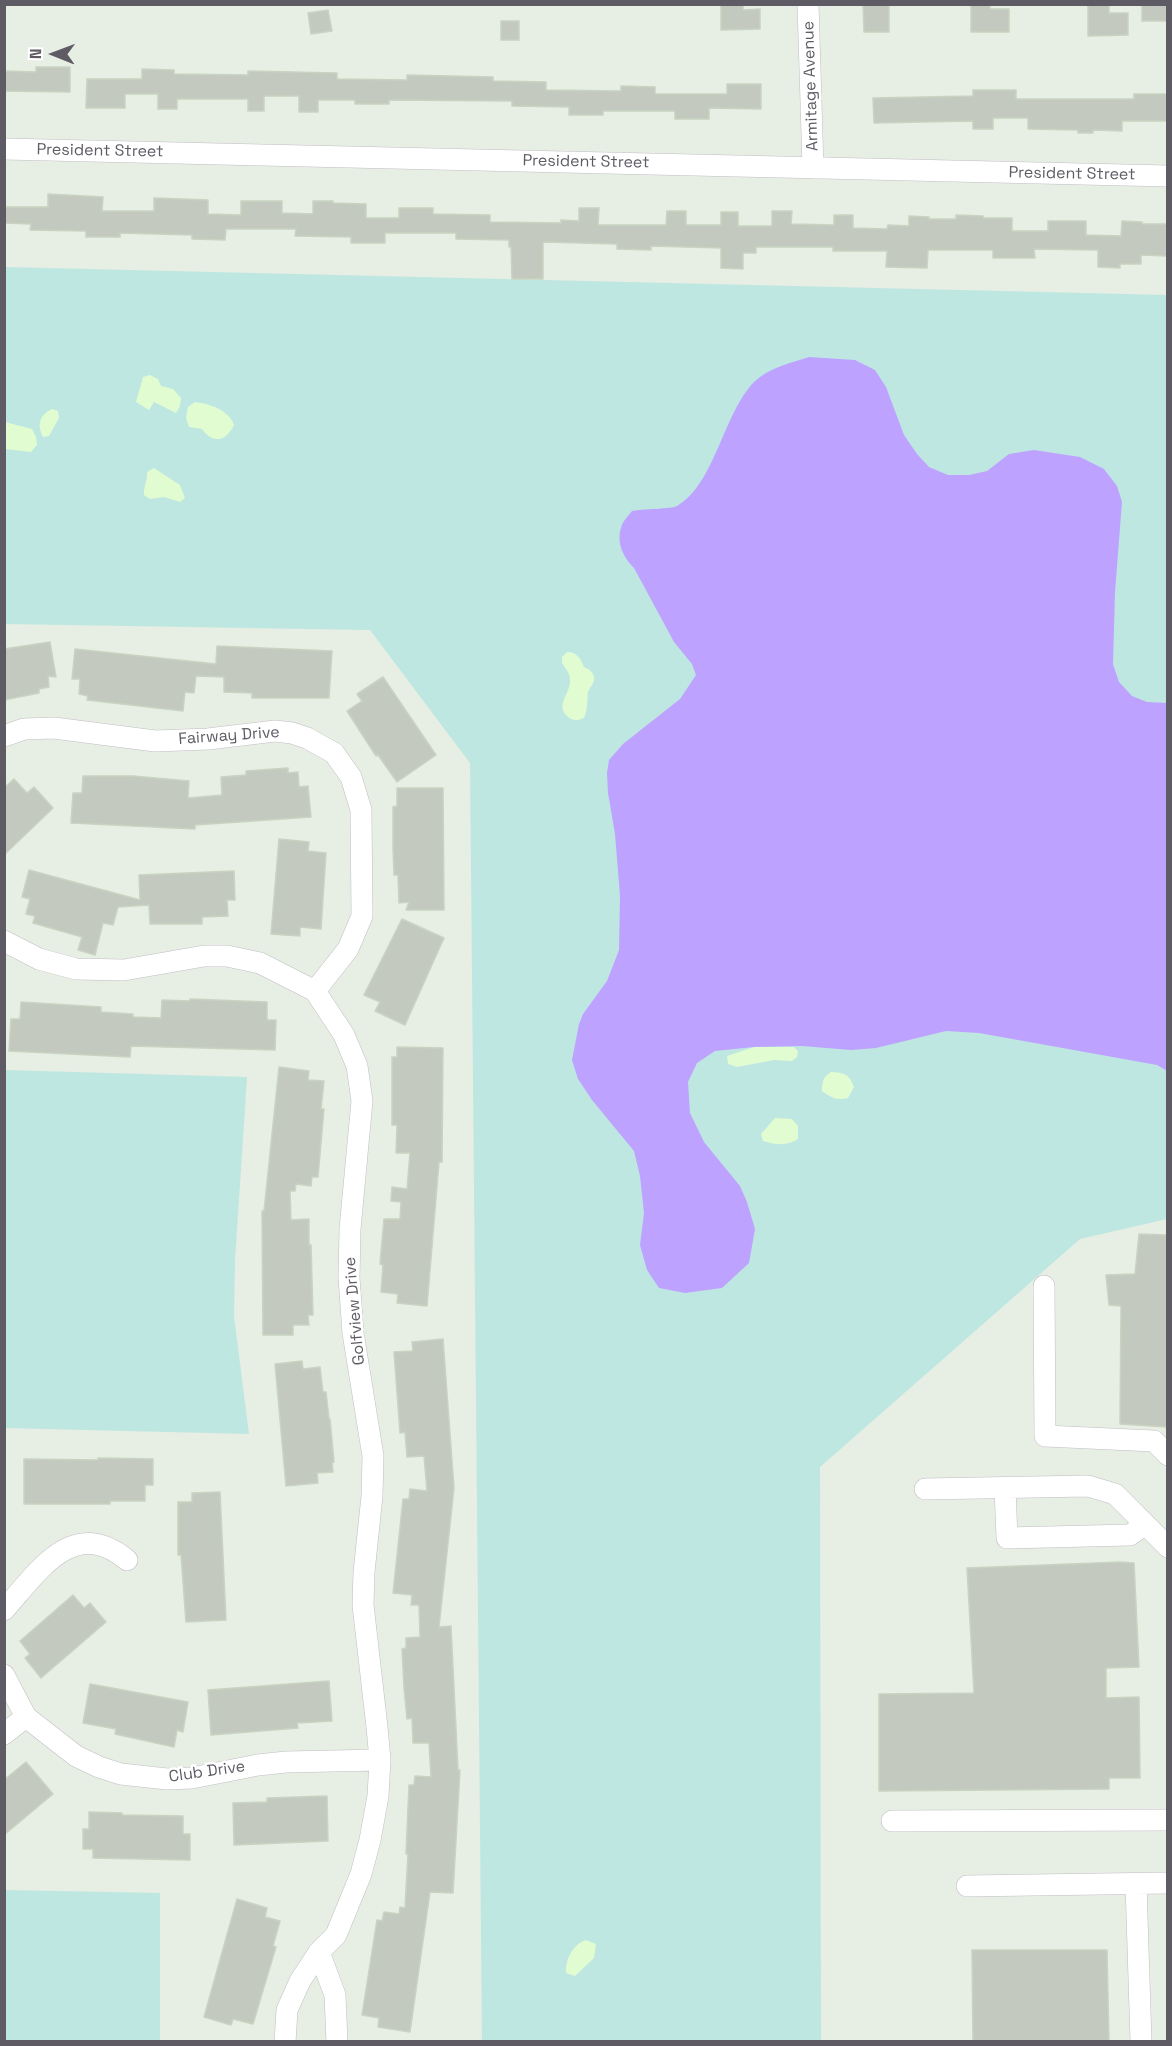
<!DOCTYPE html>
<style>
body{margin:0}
#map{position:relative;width:1172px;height:2046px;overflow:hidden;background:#e7eee3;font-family:"Space Grotesk",sans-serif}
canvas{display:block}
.frame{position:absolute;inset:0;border:6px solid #5f5b64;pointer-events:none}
.north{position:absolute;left:24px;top:24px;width:60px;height:60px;-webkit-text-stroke:4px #fff;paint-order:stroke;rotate:271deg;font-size:16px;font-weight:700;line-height:24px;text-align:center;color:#5f5b64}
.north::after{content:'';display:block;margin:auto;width:21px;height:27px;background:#5f5b64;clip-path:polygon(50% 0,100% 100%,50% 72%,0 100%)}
</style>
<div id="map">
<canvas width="1172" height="2046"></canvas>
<div class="frame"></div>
<div class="north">N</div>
</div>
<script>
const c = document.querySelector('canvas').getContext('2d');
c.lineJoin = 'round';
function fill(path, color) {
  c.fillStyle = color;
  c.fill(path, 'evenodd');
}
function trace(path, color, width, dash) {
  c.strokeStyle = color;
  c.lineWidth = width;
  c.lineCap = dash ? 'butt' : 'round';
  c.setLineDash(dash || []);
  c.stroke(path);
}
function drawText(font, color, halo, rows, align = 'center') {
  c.font = font + ' "Space Grotesk",sans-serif';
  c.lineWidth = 5;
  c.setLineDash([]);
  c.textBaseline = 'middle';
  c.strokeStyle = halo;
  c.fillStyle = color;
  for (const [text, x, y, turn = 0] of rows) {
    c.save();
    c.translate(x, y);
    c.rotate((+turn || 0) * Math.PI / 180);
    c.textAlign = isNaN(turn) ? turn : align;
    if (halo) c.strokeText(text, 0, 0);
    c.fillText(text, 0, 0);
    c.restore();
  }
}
fill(new Path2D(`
 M5,267L1167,295V1219L1080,1239L820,1467L821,2041H482L470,763L370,630L5,624Z
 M5,1070L247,1077L235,1261L234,1316L249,1434L5,1428Z
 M5,1890L160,1893V2041H5Z`), '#bee7e2');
fill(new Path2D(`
 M150,375L158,379L161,386L173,389L181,398L180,406L176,413L154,402L149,410L136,402L143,377Z
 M195,402C210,404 229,410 234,425C226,442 213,444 202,429L189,427L186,418L188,407Z
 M52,409L58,411L59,418L49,436L43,437C37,425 39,415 52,409Z
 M5,422L32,429L36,437L37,445L31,452L5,449Z
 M154,468L180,485L185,498L180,502L164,497L150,499L144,495C143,486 148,481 147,472Z
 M567,652C577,652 580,658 584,667C588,669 594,672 594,678C595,682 590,687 588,692C587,701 588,709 584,718C577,721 572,721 567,716C555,704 571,693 570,680C570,673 566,669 562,663V657Z
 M754,1047H794L798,1051L797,1057L792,1061L774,1060L737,1067L728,1064L727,1056Z
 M831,1072C844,1072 850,1075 854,1087L848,1098C837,1101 830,1097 822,1091C822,1082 823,1077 831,1072Z
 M775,1118L792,1119L798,1126V1139C788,1146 775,1145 763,1141L761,1134Z
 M586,1940L596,1944L594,1958L575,1976L566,1973C565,1960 573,1944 586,1940Z`), '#e1fcd1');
fill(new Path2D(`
 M809,357L855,360L875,370L886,387L904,435L917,454L929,467L948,475H969L987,471L1009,454L1034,450L1080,457L1104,469L1117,486L1122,502L1115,592L1113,664L1119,682L1132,696L1147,702L1167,703V1071L1157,1065L979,1033L946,1031L876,1048L851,1050L802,1046L754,1047L715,1051L697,1063L688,1082L690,1113L704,1142L740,1186L747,1202L755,1229L749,1263L722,1288L685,1293L659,1288L647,1270L640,1245L644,1213L640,1176L634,1151L592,1100L578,1079L572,1060L579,1024L583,1014L607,981L619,950L620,896L615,834L608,793L607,773L609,760L623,744L680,699L696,675L692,664L674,642L634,568C624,558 616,543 621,528C622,522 628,516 632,511C642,509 672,509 677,506C715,484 723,414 754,382C768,368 791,363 809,357Z`), '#bea2ff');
const building = new Path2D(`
 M721,4H743V10L760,9V29L721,30Z
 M863,4H889V32H864Z
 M971,4H990V9H1009V32H971Z
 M1088,4H1109V13H1128V35L1088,36Z
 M1142,4H1167V21H1142Z
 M328,10L332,31L311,34L308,13Z
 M501,21H519V40H501Z
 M36,67H70V92L4,91V71L36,72Z
 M142,69L174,70V74L248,75V71L337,73V79L407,80V75L493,77V81L546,82V90L621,91V86L655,87V94H727V84H761V109L709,108V119H675V111H603V115H569V107L512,106V101L389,100V104H355V100H318V112H299V96H264V111H248V99H177V109H158V94H125V108H86L87,79H142Z
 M973,90H1016V99H1134V94H1167V121H1122V131L1093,130V133H1078V130L1028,129V118H993V129H973V121L874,123L873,98L973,96Z
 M48,194L103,197L102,211H154V198L208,200V214L241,215V201H282V213L313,214V201H333V203L366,204V218H399V208H433V214L490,215V222L561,223V220L579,221V208H599L598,225H666L667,211H686V225H721V212H738V226H772V211H792L791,224L834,225V215H853V228L887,229L888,225L909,226V216L929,217V219H956V215L983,216V218H1012V231H1048V221H1086V235L1121,236L1122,221L1142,222V224H1167V256L1141,255V264H1120V268L1098,267V250L1034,249L1035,258H993V250H928L927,268L886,267L887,251H833V247H756V253H743V269L721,268V248L651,246V250L617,249V244L543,242V279H512L511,247H509V240L456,239V233H385V243H351V237L295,236L296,229H226L225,240L192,239V235L120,233V237H86V231L30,230L31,224L4,223V207H48Z
 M50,642L56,677L48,676L49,687L39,689V693L4,700V649Z
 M217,646L332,651L329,698H252V693L224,692V677L196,676L194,693L185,692L183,711L87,700L88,696L79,694L80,679H72L75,649L216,664Z
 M383,677L436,755L397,782L378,755L376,756L347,711L362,701L357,694Z
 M288,768V773L298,772L299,787L308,786L311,817L195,825V829L71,823L73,793H82L83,776H133L189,781L188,798L222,795L221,777L246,775V771Z
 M14,779L27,793L34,787L53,808L4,855V788Z
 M397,788H443L444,910H406L409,902L399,903L398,875H394L393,847V807L397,806Z
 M279,839L309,842L308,851L326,853L321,929L300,927V936L271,934Z
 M29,870L140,900L139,875L234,871L235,900H227L228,916L202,917V924H150L149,905L118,907L113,925L103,923L95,955L78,950L82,937L33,923L35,916L26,914L30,899L22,897Z
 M402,919L444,938L405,1025L375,1011L380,1002L364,995Z
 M190,999L267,1002V1020H276L275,1050L131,1046L130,1057L9,1051L11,1019H20L21,1002L101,1007V1012L133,1014V1017L161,1018L162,1000L190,1001Z
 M397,1047L443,1048L442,1162H439L427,1306L397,1303L398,1294L381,1292L383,1265L380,1264L384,1219H400L401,1202L391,1201L392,1187L407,1189L410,1153H396L397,1125H392V1057H397Z
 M279,1067L309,1071L308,1080L324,1081L321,1109H324L318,1177H312L311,1186L296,1184L295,1191H290L291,1220L309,1219V1245H311L313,1315H308L309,1325H293V1335H263L262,1211H264Z
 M1139,1234L1167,1235V1427L1120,1424L1121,1306L1109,1305L1106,1275L1135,1274Z
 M443,1339L454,1488L439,1627L451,1626L458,1770H460L453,1893L430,1892L410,2032L378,2027L379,2018L362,2015L377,1920L382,1921L384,1912L399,1914L400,1907L405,1908L408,1854H406L409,1785H414L415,1776L431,1777L429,1743H413L412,1718L407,1719L404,1688L402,1649L406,1648V1638L420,1637L419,1605H411L412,1595L393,1593L403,1499H409L410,1489L427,1491L424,1456L407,1457L405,1432L400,1433L394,1352L413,1351L412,1342Z
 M302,1361L303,1369L320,1367L323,1392H326L329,1419H330L334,1462L332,1463L333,1472L317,1473L318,1483L286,1486L275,1364Z
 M98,1458L153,1459V1485H145V1501H110V1504H24V1459L98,1460Z
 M220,1492L226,1620L186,1622L181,1555H178V1502H192V1493Z
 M1121,1562L1134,1563L1139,1667L1106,1668V1698L1139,1697L1140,1778H1109V1789L879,1791V1694L974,1693L967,1568Z
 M73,1595L84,1608L90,1603L106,1622L41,1678L25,1658L30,1654L20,1641Z
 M329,1681L332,1721L297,1723L298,1728L211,1735L208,1690Z
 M90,1684L188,1702L183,1732L177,1730L174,1747L115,1734L116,1729L83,1723Z
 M26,1762L53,1794L4,1835V1780Z
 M327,1796L328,1841L234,1845L233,1803L267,1802V1798Z
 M89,1812L122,1813V1815L183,1816V1834H190V1860L93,1858V1849H83V1829H89Z
 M237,1899L267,1908L265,1917L280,1921L273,1946L276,1947L253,2024L233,2019L231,2025L204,2017Z
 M972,1950H1107L1109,2042H973Z`);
fill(building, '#c4c9bf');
trace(building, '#c9d3c1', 1.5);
const minor = new Path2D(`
 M808,4L813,168
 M4,149L1168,176
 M4,736L24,729L54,728L155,741L208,739L275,731L292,733L307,738L334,753L351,777L361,810L362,916L348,949L315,991
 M4,941L39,959L76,969L124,970L204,956H227L260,963L315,991L344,1035L357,1066L362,1101L350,1229L349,1278L353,1333L373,1456L372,1496L364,1572L363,1605L377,1727L380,1760L378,1796L370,1840L361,1874L336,1935L319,1952L300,1981L287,2010L285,2042
 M1044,1286L1045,1436L1154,1441L1168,1455
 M1005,1488L1007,1538L1130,1535L1144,1525
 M925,1489L1088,1486L1115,1494L1168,1547
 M4,1610C38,1572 73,1515 127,1560
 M4,1675L26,1717L76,1756L99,1767L121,1774L167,1779L192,1778L258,1765L286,1762L380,1760
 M4,1734L26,1717
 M892,1821L1168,1820
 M1136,1884L1141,2042
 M967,1886L1168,1883
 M319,1952L335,1995L337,2042`);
trace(minor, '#c1bdc5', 22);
trace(minor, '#fff', 21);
drawText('16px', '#5f5b64', '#fff', [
 ["Armitage Avenue",811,86,-92],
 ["President Street",100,151,1],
 ["President Street",586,162,1],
 ["President Street",1072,174,1],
 ["Fairway Drive",229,736,-4],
 ["Golfview Drive",355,1311,-95],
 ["Club Drive",207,1772,-8]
]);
</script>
